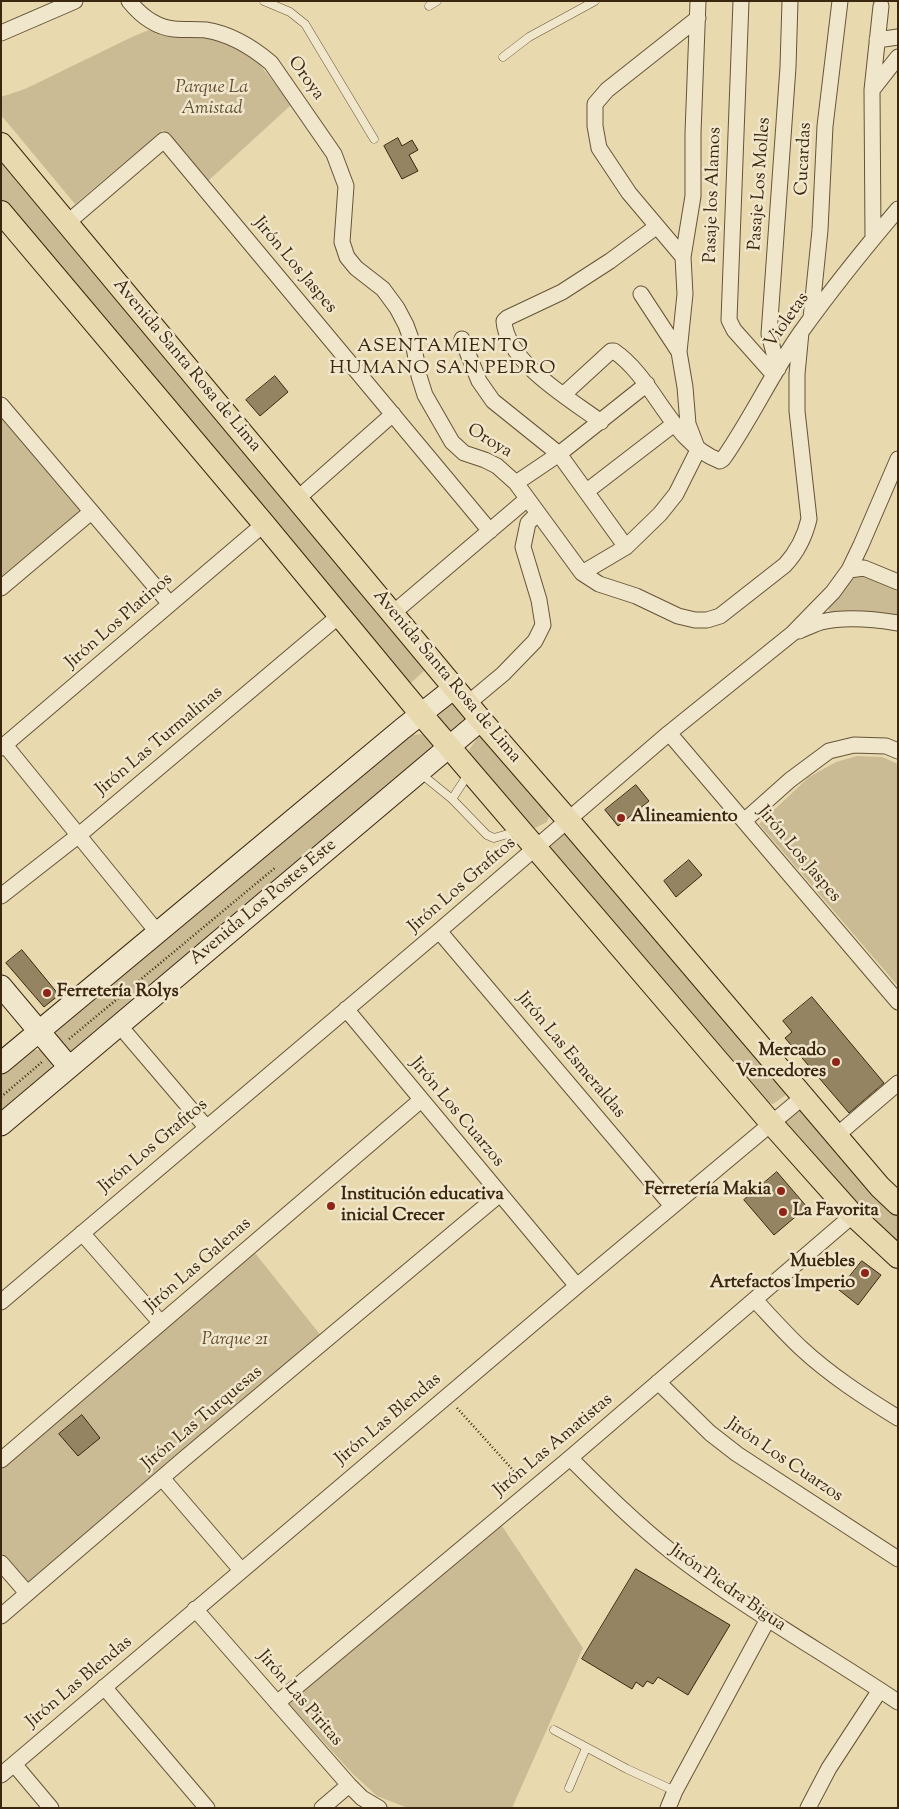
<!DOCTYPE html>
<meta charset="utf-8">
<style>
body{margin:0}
#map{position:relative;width:899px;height:1809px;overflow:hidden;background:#e8d9af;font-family:"Sorts Mill Goudy",serif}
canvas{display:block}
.frame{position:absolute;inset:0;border:2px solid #3b270f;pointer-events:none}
</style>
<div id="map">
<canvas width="899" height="1809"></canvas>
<div class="frame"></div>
</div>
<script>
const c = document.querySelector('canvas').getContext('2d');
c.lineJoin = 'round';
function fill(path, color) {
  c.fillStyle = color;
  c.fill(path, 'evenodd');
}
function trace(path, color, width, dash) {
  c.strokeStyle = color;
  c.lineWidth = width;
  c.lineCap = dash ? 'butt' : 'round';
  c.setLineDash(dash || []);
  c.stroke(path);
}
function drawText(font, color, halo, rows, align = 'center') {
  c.font = font + ' "Sorts Mill Goudy",serif';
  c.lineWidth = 5;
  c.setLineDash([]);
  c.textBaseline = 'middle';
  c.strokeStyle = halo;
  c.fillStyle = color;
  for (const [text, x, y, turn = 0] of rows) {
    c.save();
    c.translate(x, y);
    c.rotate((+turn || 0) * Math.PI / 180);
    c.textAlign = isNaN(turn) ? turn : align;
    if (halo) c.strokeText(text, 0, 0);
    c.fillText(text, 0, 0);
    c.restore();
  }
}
fill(new Path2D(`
 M149,30L195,33L231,44L255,58L291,105L208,181L163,130L75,204L1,115V97L25,89L132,37Z
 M1,155L425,670L412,682L406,683L1,201Z
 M1,410L83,509L1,577Z
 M864,573L898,587V617L831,615L828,608C835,594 849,578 864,573Z
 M453,703L466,718C465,723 463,724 459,727C443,740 427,707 453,703Z
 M422,734L432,745L433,752L78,1049L68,1052L57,1041L56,1030L412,735Z
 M479,736L488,737L551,811L547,822L535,828L527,823L471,758L469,750Z
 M857,756L882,757L898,764V986L759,824L809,777L836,762Z
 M569,833L787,1094L773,1104L764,1102L548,852C550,840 556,835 569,833Z
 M30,1050H41L52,1063L51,1073L1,1116V1074Z
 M799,1109L898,1213V1247L784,1126L787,1117Z
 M255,1253L322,1337L30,1585L1,1552V1469Z
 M502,1526L583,1648L512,1808H408L377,1796L353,1774L288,1703Z`), '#cbbb94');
const building = new Path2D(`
 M398,138L402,146L412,140L418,150L409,155L418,171L402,179L384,146Z
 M275,376L288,392L260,416L246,400Z
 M636,785L649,801L618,826L605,810Z
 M689,860L702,875L676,897L664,881Z
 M22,950L59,995L44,1007L6,963Z
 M812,997L884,1083L849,1113L785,1038L792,1032L783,1021Z
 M777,1172L807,1207L774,1235L744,1200Z
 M862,1261L881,1275L858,1305L839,1290Z
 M82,1415L100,1438L78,1456L59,1434Z
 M636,1569L730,1625L688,1695L658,1677L653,1684L647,1681L643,1687L636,1682L632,1689L582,1659Z`);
fill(building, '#958462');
trace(building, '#3b270f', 1);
const lane = new Path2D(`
 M264,1L290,12L305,24L374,139
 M429,6L437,1
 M503,57L529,37L595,1
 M420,773L452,799L487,835L494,838L518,831
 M452,799L469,773
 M554,1730L627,1769L675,1791
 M569,1788L586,1748`);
const street = new Path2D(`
 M129,1C141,16 155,27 174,29C185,30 195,29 206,30C231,34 252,47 271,63L334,154L346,186L342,242L347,257L356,268L383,289L397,308L406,325L414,347L419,376L425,395L452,442L464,453L485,460L497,466L516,483L582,573L599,584L636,596L678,616L695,620H707L720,616L785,565C797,552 805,536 809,519L797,411V374L801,332
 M741,1L729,320L734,330L774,375
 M1,33L75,1
 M877,40L898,37
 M872,90L898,57
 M67,223L164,140L490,531
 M873,238L872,90L881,6
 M683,257L629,193L599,148L595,126V104L607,90L698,18
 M641,294L679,352
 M811,318L820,230L825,126L840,1
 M462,339L479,381L493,401L559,454L626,547
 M778,369L769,334L788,67L790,1
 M563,395L611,351H614C656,380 670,442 720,461L723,459C751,419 772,373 801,332C831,290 864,249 898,209
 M1,405L170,604
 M601,422C570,399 507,363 504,321L507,318L562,292L610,261L656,227
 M516,483L559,454L647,384
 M587,491L674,424
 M297,499L393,414
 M849,570L864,568L898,582
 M582,573L626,547L660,514L676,494L698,450L688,424L685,387L679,352L685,294L683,257L693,196V133L698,1
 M1,588L91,512
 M392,614L527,499
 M799,631C806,628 814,624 821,622C846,616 874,619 898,623
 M467,704L503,674L535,641L543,625L539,600L523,547L528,523L538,513
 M669,733L898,1002
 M5,745L158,933
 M1,748L264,524
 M744,821L790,780L829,751L854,745L886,746L898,751
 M1,896L79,835L340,615
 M439,931L672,1206
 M346,1009L577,1286
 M119,1025L206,1127
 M836,1136L898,1083
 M82,1233L161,1323
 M755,1300C770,1316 785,1333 801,1348C830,1375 864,1397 898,1418
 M1,1302L439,931L669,733L793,633L833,592L849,570L861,545L898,459
 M658,1382L710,1433L737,1454L898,1559
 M570,1458C603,1491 636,1524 673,1553C744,1608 823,1652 898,1702
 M1,1460L421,1100
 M162,1478L241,1570
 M1,1563L27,1593
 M195,1609L349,1785L362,1798L379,1808
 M1,1616L185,1458L500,1194
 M104,1687L207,1808
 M277,1703L570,1458L853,1215
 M14,1764L51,1808
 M1,1775L577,1286L803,1097
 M322,1808L349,1785
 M668,1808L675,1791L768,1619
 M808,1808L829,1768L880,1690`);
const secondary = new Path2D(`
 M1,986L69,1067
 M1,1063L402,729L454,688
 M1,1125L481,720`);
const primary = new Path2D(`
 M1,144L481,720L568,820L880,1187L898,1204
 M1,212L264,524L421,714L771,1123L853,1215L898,1257`);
trace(lane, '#665437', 9);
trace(street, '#665437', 17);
trace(secondary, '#3b270f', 23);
trace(primary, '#3b270f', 24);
trace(new Path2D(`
 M69,1039L276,867
 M1,1097L42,1062
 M457,1408L522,1480`), '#3b270f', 2.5, [1, 2.5]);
trace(lane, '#f0e6cb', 8);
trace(street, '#f0e6cb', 15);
trace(secondary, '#f0e6cb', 21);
trace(primary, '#e8d9af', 22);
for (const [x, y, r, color] of [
 [621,818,5,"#8f2418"],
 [47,993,5,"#8f2418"],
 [836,1062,5,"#8f2418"],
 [781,1191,5,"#8f2418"],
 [331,1206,5,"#8f2418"],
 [783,1212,5,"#8f2418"],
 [865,1273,5,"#8f2418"]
]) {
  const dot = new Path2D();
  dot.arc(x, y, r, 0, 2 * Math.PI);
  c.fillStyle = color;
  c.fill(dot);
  trace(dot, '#f0e6cb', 2);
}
drawText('18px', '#3b270f', '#f0e6cb', [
 ["Oroya",305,79,54],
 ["Cucardas",805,159,-87],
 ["Pasaje Los Molles",761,184,-86],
 ["Pasaje los Alamos",714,195,-88],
 ["Jirón Los Jaspes",294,266,50],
 ["Violetas",788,321,-55],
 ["Avenida Santa Rosa de Lima",186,366,50],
 ["Oroya",489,442,31],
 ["Jirón Los Platinos",120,622,-41],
 ["Avenida Santa Rosa de Lima",446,677,50],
 ["Jirón Las Turmalinas",160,742,-40],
 ["Jirón Los Jaspes",798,855,50],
 ["Jirón Los Grafitos",463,886,-41],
 ["Avenida Los Postes Este",264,903,-40],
 ["Jirón Las Esmeraldas",570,1056,50],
 ["Jirón Los Cuarzos",456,1113,50],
 ["Jirón Los Grafitos",154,1147,-40],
 ["Jirón Las Galenas",199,1266,-41],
 ["Jirón Las Turquesas",203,1419,-40],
 ["Jirón Las Blendas",389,1420,-40],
 ["Jirón Las Amatistas",554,1446,-40],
 ["Jirón Los Cuarzos",784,1461,34],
 ["Jirón Piedra Bigua",727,1589,35],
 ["Jirón Las Blendas",80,1683,-40],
 ["Jirón Las Piritas",299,1699,49]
]);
drawText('italic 18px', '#5f4c30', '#f0e6cb', [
 ["Parque La",212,89],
 ["Amistad",212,110],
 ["Parque 21",235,1341]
]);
drawText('bold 18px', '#3b270f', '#f0e6cb', [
 ["Alineamiento",631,818],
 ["Ferretería Rolys",57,993],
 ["Mercado",826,1052,"right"],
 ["Vencedores",826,1073,"right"],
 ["Ferretería Makia",771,1191,"right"],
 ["Institución educativa",341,1196],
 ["inicial Crecer",341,1217],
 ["La Favorita",793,1212],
 ["Muebles",855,1263,"right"],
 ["Artefactos Imperio",855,1284,"right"]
], 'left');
c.letterSpacing = '1px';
drawText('19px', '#3b270f', '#f0e6cb', [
 ["ASENTAMIENTO",443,348],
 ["HUMANO SAN PEDRO",443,370]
]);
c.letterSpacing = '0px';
</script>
